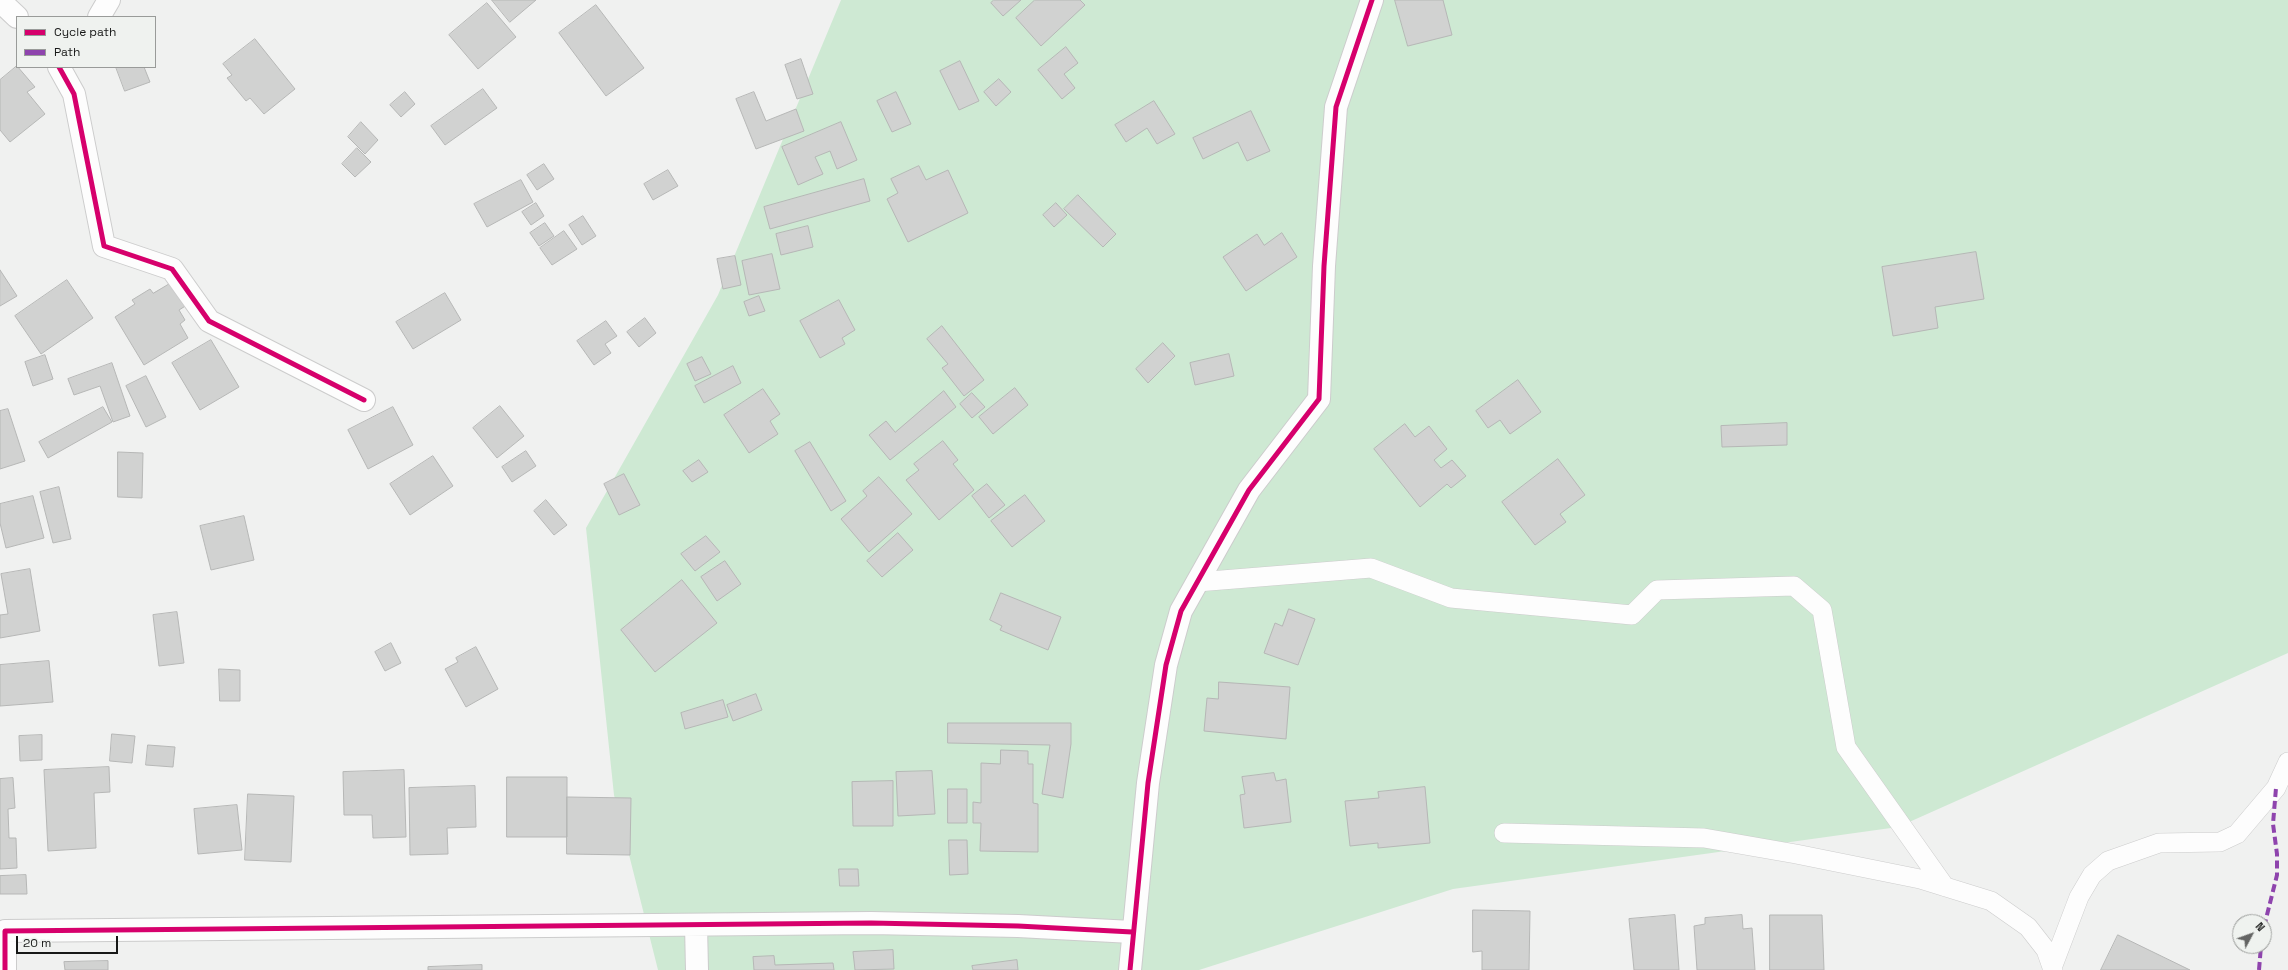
<!DOCTYPE html>
<style>
body{margin:0}
#map{position:relative;width:2288px;height:970px;overflow:hidden;background:#f0f1f0;font-family:"Space Grotesk",sans-serif}
canvas{display:block}
.legend{position:absolute;left:16px;top:16px;width:140px;height:52px;box-sizing:border-box;background:#eff2ef;border:1px solid #999b99;margin:0;padding:5px 7px;list-style:none;font-size:12px;color:#171817}
.legend li{display:flex;align-items:center;gap:8px;height:20px}
.legend b{width:20px;border:1px solid #999b99}
.north{position:absolute;left:2232px;top:914px;width:40px;height:40px;box-sizing:border-box;background:#eff2ef;border:1px solid #999b99;border-radius:50%;rotate:49deg;font-size:11px;font-weight:700;line-height:16px;text-align:center;color:#171817}
.north::after{content:'';display:block;margin:auto;width:14px;height:18px;background:#636463;clip-path:polygon(50% 0,100% 100%,50% 72%,0 100%)}
.scale{position:absolute;left:16px;top:936px;width:102px;height:18px;box-sizing:border-box;border:2px solid #171817;border-top:0;padding-left:5px;font-size:12px;line-height:14px;white-space:nowrap;color:#171817;-webkit-text-stroke:3px #eff2ef;paint-order:stroke}
</style>
<div id="map">
<canvas width="2288" height="970"></canvas>
<ul class="legend">
<li><b style="height:5px;background:#d6006c"></b>Cycle path</li>
<li><b style="height:5px;background:#8e44ad"></b>Path</li>
</ul>
<div class="north">N</div>
<div class="scale">20 m</div>
</div>
<script>
const c = document.querySelector('canvas').getContext('2d');
c.lineJoin = 'round';
function fill(path, color) {
  c.fillStyle = color;
  c.fill(path, 'evenodd');
}
function trace(path, color, width, dash) {
  c.strokeStyle = color;
  c.lineWidth = width;
  c.lineCap = dash ? 'butt' : 'round';
  c.setLineDash(dash || []);
  c.stroke(path);
}
fill(new Path2D(`
 M841,0H2288V653L1898,827L1453,889L1199,970H658L614,795L586,528L718,295Z`), '#cee9d3');
const building = new Path2D(`
 M492,0H536L510,22Z
 M994,0H1021L1003,16L991,3Z
 M1035,0H1080L1085,5L1041,46L1016,18Z
 M1395,0H1443L1452,35L1408,46Z
 M487,3L516,37L478,69L449,35Z
 M596,5L644,68L606,96L559,33Z
 M255,39L295,89L264,114L250,98L246,101L227,78L232,75L223,64Z
 M1066,47L1078,63L1064,74L1075,88L1062,99L1038,70Z
 M801,59L813,94L797,99L785,65Z
 M960,61L979,101L959,110L940,71Z
 M17,66L35,87L27,92L45,114L10,142L0,130V80Z
 M116,67H144L150,82L125,91Z
 M999,79L1011,92L996,106L984,92Z
 M483,89L497,108L445,145L431,126Z
 M405,92L415,104L401,117L390,105Z
 M754,92L766,121L796,109L804,131L756,149L736,99Z
 M896,92L911,124L892,132L877,101Z
 M1154,101L1175,134L1157,144L1147,128L1126,142L1115,125Z
 M1251,111L1270,151L1247,161L1238,142L1203,159L1193,138Z
 M361,122L378,140L365,154L348,137Z
 M841,122L857,160L837,169L830,151L815,157L823,174L798,185L782,147Z
 M357,148L371,162L355,177L342,164Z
 M544,164L554,179L537,190L527,175Z
 M919,166L926,180L948,170L968,213L908,242L887,199L898,193L891,179Z
 M668,170L678,186L653,200L644,184Z
 M864,179L870,201L770,229L764,207Z
 M521,180L533,202L487,227L474,204Z
 M1078,195L1116,234L1103,247L1064,209Z
 M536,203L544,216L531,225L522,212Z
 M1056,203L1067,215L1054,227L1043,215Z
 M583,216L596,236L582,245L569,225Z
 M545,223L554,236L539,246L530,233Z
 M808,226L813,247L781,255L776,234Z
 M564,231L577,249L552,265L540,248Z
 M1282,233L1297,257L1246,291L1223,257L1257,234L1264,245Z
 M1976,252L1984,299L1935,307L1938,328L1893,336L1882,267Z
 M772,254L780,289L749,295L742,261Z
 M735,256L741,285L723,289L717,259Z
 M0,270L17,296L0,306Z
 M67,280L93,318L41,354L15,316Z
 M173,282L187,305L179,310L185,320L180,324L188,338L144,365L115,317L135,304L132,300L150,289L153,293Z
 M445,293L461,320L413,349L396,322Z
 M759,296L765,311L749,316L744,302Z
 M839,300L855,330L842,338L845,344L820,358L800,321Z
 M645,318L656,333L639,347L627,332Z
 M606,321L617,336L605,344L611,353L594,365L577,341Z
 M942,326L984,380L964,396L942,368L948,364L927,339Z
 M211,340L239,387L200,410L172,363Z
 M1163,343L1175,356L1148,383L1136,369Z
 M1229,354L1234,376L1195,385L1190,363Z
 M45,355L53,379L33,386L25,362Z
 M702,357L711,374L695,381L687,364Z
 M112,363L130,416L113,422L100,386L74,395L68,379Z
 M733,366L741,383L704,403L695,386Z
 M146,376L166,417L146,427L126,386Z
 M1518,380L1541,412L1510,434L1500,420L1488,428L1476,411Z
 M1015,388L1028,405L993,434L979,417Z
 M763,389L780,414L770,421L778,434L749,453L724,415Z
 M944,391L956,407L890,460L869,435L886,421L895,432Z
 M972,393L985,407L972,418L960,404Z
 M500,406L524,436L497,458L473,428Z
 M103,407L112,422L48,458L39,442Z
 M393,407L413,445L368,469L348,430Z
 M8,409L25,461L0,469V411Z
 M1787,423V445L1722,447L1721,426Z
 M1405,424L1415,437L1429,426L1447,449L1434,460L1441,468L1452,460L1466,476L1451,488L1447,484L1420,507L1374,449Z
 M943,441L958,460L953,464L974,490L939,520L906,480L919,470L914,464Z
 M810,442L846,501L831,511L795,451Z
 M526,451L536,466L512,482L502,467Z
 M118,452L143,453L142,498L118,497Z
 M433,456L453,486L410,515L390,484Z
 M1558,459L1585,495L1560,514L1566,522L1535,545L1502,502Z
 M699,460L708,472L692,482L683,471Z
 M624,474L640,505L619,515L604,484Z
 M879,477L912,514L869,552L841,519L867,496L863,491Z
 M987,484L1005,505L989,518L972,496Z
 M59,487L71,539L53,543L40,492Z
 M1025,495L1045,521L1012,547L991,521Z
 M33,496L44,538L6,548L0,523V504Z
 M546,500L567,525L554,535L534,511Z
 M244,516L254,560L211,570L200,526Z
 M898,533L913,550L882,577L867,561Z
 M706,536L720,552L695,571L681,554Z
 M725,561L741,584L717,601L701,577Z
 M30,569L40,631L0,638V615L8,614L1,574Z
 M682,580L717,623L655,672L621,630Z
 M1001,593L1061,617L1048,650L1000,630L1002,626L990,620Z
 M1289,609L1315,619L1298,665L1264,653L1275,623L1282,626Z
 M177,612L184,663L159,666L153,615Z
 M391,643L401,663L385,671L375,652Z
 M476,647L498,689L466,707L445,669L458,662L456,658Z
 M49,661L53,702L0,706V665Z
 M219,669L240,670V701H220Z
 M1219,682L1290,687L1286,739L1204,731L1207,698L1218,699Z
 M756,694L762,710L733,721L727,705Z
 M723,700L728,717L685,729L681,713Z
 M948,723H1071V744L1063,798L1042,794L1050,745L948,743Z
 M112,734L135,736L132,763L110,761Z
 M42,735V760L20,761L19,736Z
 M148,745L175,747L173,767L146,765Z
 M1001,750L1028,751V764H1033V803L1038,804V852L980,851L981,823H973V802L981,803V763L1000,764Z
 M109,767L110,792L94,793L96,848L48,851L44,770Z
 M404,770L406,837L373,838L372,815H344L343,772Z
 M932,771L935,814L898,816L896,772Z
 M1274,773L1276,781L1286,779L1291,822L1244,828L1240,795L1245,794L1242,777Z
 M507,777H567V837H507Z
 M13,778L15,808L8,809L9,838H16L17,868L0,869V779Z
 M893,781V826H853L852,782Z
 M475,786L476,827L447,828L448,854L410,855L409,788Z
 M1425,787L1430,843L1378,848V843L1350,846L1345,801L1379,798L1378,792Z
 M948,789H967V823H948Z
 M248,794L294,796L291,862L245,860Z
 M567,797L631,798L630,855L567,854Z
 M237,805L242,850L198,854L194,809Z
 M949,840H967L968,874L950,875Z
 M839,869H858L859,886H840Z
 M26,875L27,894H0V876Z
 M1473,910L1530,911L1529,970H1482V951L1473,952Z
 M1675,915L1679,970H1634L1629,919Z
 M1742,915L1743,929L1752,928L1755,970H1697L1694,926L1705,924V918Z
 M1770,915H1822L1824,970H1770Z
 M2118,935L2190,970H2101Z
 M893,950L894,969L855,970L853,952Z
 M774,956L775,965L833,963L834,970H754L753,957Z
 M1017,960L1018,970H973L972,966Z
 M108,961V970H65L64,962Z
 M482,965V970H428V967Z`);
fill(building, '#d1d2d1');
trace(building, '#b6b7b6', 1);
const lane = new Path2D(`
 M1197,582L1371,568L1451,598L1632,615L1657,590L1794,586L1822,610L1846,747L1945,887
 M1504,833L1704,838L1796,854L1920,879L1991,901L2028,927L2046,950L2053,970
 M2052,968L2079,897L2092,875L2108,861L2159,843L2220,842L2237,834L2276,788L2288,762`);
const street = new Path2D(`
 M0,1L17,17
 M99,17L109,0
 M59,67L74,94L104,246L172,269L209,321L364,400
 M696,925L697,970
 M5,970V931L871,923L1018,926L1132,932
 M1130,970L1148,783L1166,665L1181,611L1249,490L1319,399L1324,266L1336,107L1372,0`);
trace(lane, '#ccc', 20);
trace(street, '#ccc', 24);
trace(lane, '#fdfdfd', 19);
trace(street, '#fdfdfd', 22);
trace(new Path2D(`
 M2264,927L2277,875V854L2273,824L2276,788
 M2259,970L2261,946`), '#8e44ad', 4, [8, 4]);
trace(new Path2D(`
 M59,67L74,94L104,246L172,269L209,321L364,400
 M5,970V931L871,923L1018,926L1132,932
 M1130,970L1148,783L1166,665L1181,611L1249,490L1319,399L1324,266L1336,107L1372,0`), '#d6006c', 5);
</script>
